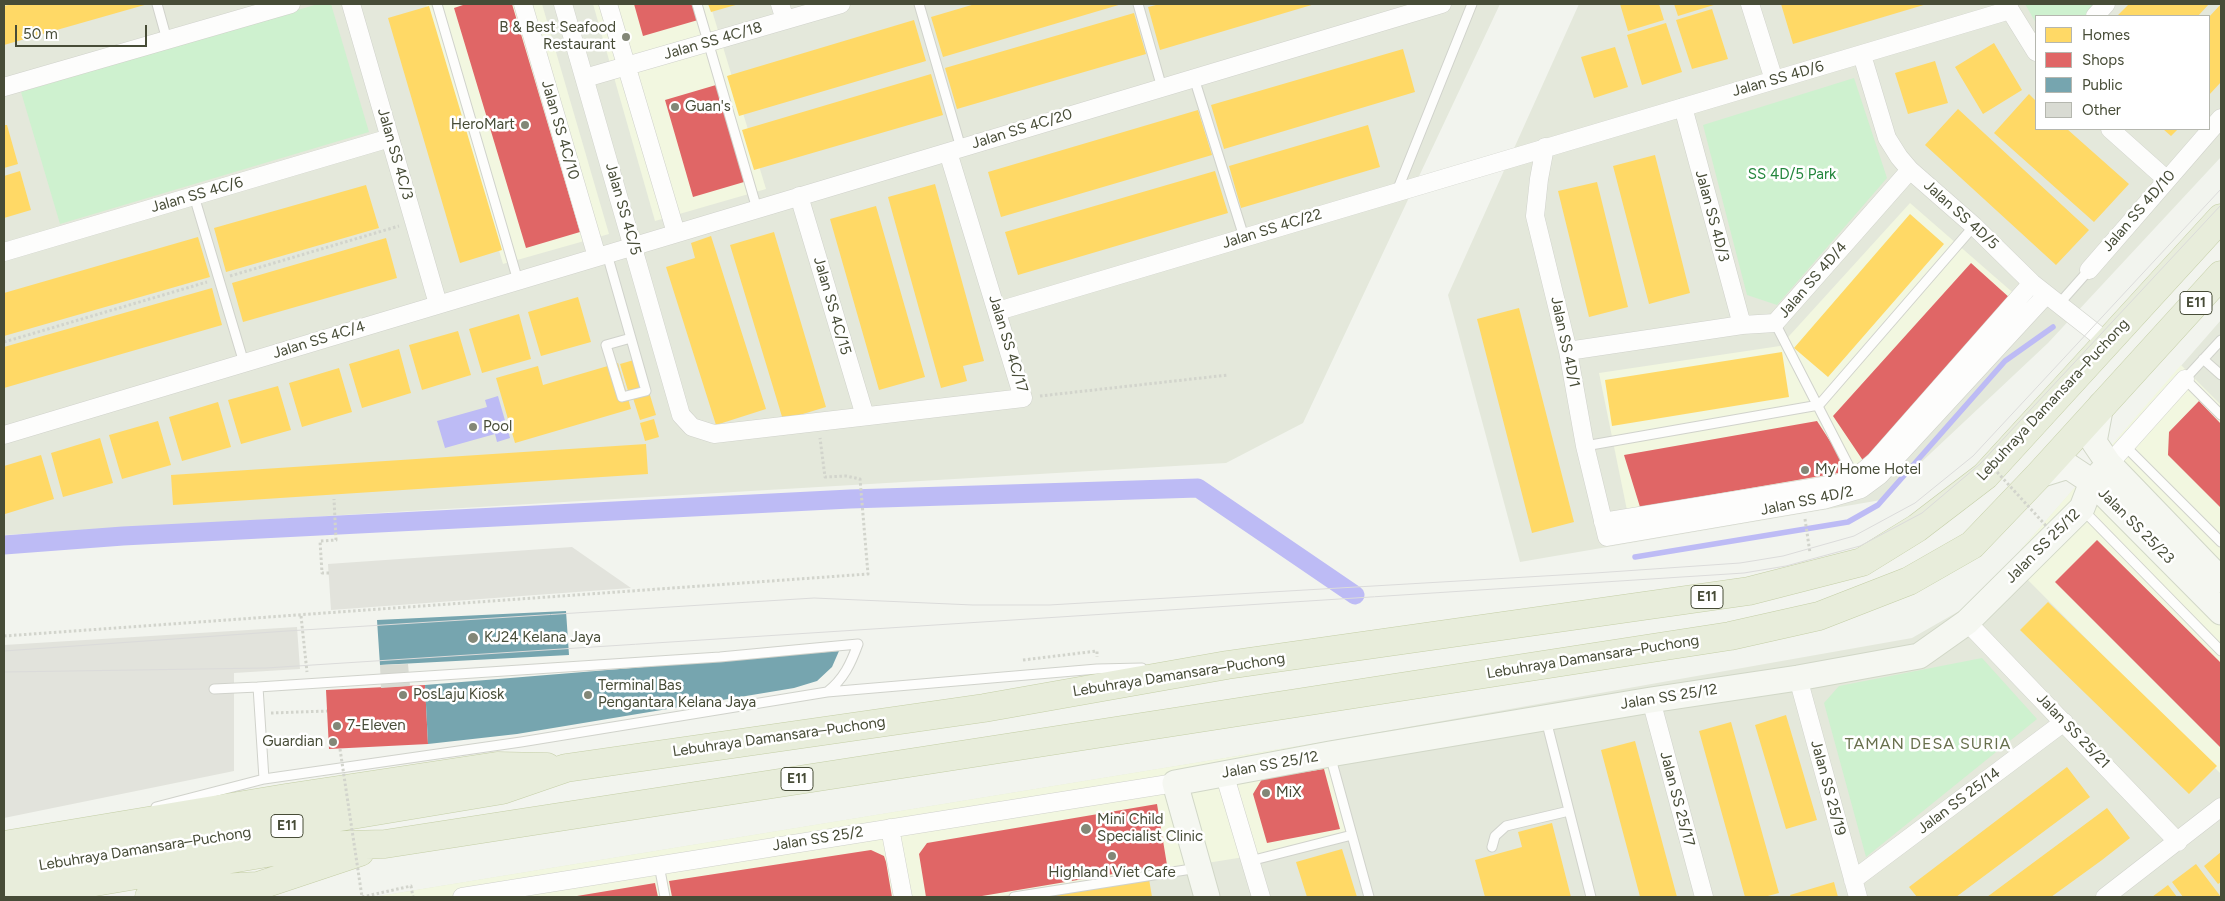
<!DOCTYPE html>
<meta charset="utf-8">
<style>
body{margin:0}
#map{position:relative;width:2225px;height:901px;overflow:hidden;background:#f2f4ee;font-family:Figtree,sans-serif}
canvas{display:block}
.frame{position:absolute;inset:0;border:5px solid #474c37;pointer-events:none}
.legend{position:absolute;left:2035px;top:15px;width:175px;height:115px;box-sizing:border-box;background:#fff;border:1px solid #b5b7af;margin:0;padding:6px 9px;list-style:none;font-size:15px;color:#474c37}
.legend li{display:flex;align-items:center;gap:10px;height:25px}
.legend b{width:25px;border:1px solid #b5b7af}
.scale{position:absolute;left:15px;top:25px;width:132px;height:22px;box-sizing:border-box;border:2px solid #474c37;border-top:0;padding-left:6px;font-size:15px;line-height:18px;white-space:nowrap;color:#474c37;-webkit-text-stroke:4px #fff;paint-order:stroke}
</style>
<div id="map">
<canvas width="2225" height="901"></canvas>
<div class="frame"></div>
<ul class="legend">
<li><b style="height:14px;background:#ffd966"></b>Homes</li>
<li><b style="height:14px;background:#e06666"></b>Shops</li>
<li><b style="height:14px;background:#76a5af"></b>Public</li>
<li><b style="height:14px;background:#d9dbd3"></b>Other</li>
</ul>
<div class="scale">50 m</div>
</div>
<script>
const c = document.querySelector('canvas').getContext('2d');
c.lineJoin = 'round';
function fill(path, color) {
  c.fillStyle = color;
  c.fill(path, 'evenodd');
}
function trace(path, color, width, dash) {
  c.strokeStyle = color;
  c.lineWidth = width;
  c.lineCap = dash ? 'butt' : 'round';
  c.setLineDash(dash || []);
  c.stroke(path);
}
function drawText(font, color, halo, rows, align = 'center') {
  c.font = font + ' Figtree,sans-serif';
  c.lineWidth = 5;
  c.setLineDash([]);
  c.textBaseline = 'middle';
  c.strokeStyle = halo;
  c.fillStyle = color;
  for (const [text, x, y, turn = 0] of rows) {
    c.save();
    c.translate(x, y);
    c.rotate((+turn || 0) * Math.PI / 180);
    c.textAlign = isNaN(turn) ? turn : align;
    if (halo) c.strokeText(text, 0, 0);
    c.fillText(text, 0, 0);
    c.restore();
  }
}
fill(new Path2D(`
 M4,4H1500L1303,423L1226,463L4,535Z
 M1579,4H2221V157L2048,343L1881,500L1520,562L1448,295ZM2036,16H2209V129H2036Z
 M2221,320V897H373L1323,742L1912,638L1961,610L2010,562Z`), '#e4e8db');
fill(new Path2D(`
 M426,4H542L609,234L503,264Z
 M593,4H710L766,189L655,221Z
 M1910,203L2026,304L1867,479L1630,525L1599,373L1780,346Z
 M2181,365L2221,405V774L2010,562Z
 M1323,742L1350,840L995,897H373Z`), '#f2f7e0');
fill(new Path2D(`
 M318,4H331L369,132L60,224L21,92Z
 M2025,4H2098L2087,16H2036V23Z
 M1854,78L1887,178L1777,305L1747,295L1703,125Z
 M1982,658L2037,719L1866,857L1824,703L1839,686Z`), '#cef1cf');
fill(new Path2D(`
 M572,547L631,588L331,610L328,564Z
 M297,627L300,669L234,673V771L4,818V645Z`), '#e2e3dc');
fill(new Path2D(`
 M498,396L510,438L497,442L495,434L445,448L437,421L487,407L485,400Z`), '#bdbbf5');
fill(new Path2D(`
 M13,4H148L4,45V6Z
 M708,4H739L711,12Z
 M975,4H1122L943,57L931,17Z
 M1160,4H1315L1160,50L1148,7Z
 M1620,4H1659L1664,20L1628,31Z
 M1674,4H1717L1678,16Z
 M1781,4H1927L1793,44Z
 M2129,4H2209L2198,16H2117Z
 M2221,4V82L2209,95V17Z
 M429,6L502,250L460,263L388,18Z
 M1712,9L1728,59L1692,69L1676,20Z
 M1134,13L1146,54L957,109L945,68Z
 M914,20L926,61L739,116L727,76Z
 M1666,23L1682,72L1642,85L1627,35Z
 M1994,43L2022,90L1983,114L1955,67Z
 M1615,47L1628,87L1594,98L1581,57Z
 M1403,49L1415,92L1224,149L1211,105Z
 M1935,61L1948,103L1908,114L1895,73Z
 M931,74L943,115L754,170L742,130Z
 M2029,94L2036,101V129H2067L2129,184L2094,222L1994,133Z
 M1958,109L2089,230L2056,265L1925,145Z
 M1198,110L1212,155L1001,217L988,172Z
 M4,125H7L18,164L4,168Z
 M1368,125L1380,167L1241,208L1229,166Z
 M2163,129H2178L2171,136Z
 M1655,155L1690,293L1649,304L1613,166Z
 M20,171L31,210L4,218V176Z
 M1215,171L1228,213L1018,275L1005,232Z
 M1597,182L1628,307L1589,317L1558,191Z
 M935,184L984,361L963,366L967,381L941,388L888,197Z
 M366,185L379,228L226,272L214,228Z
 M876,206L925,377L879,390L830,219Z
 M1910,214L1944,244L1828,377L1794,348Z
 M774,232L826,407L783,420L730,245Z
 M711,236L766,409L716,425L666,267L695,258L691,243Z
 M198,237L210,277L4,336V293Z
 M386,238L397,278L243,322L232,283Z
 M212,288L222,325L4,388V347Z
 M578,297L591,342L541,356L528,312Z
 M1519,308L1574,522L1532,533L1477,319Z
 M519,314L531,359L482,373L469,329Z
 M458,331L471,375L422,390L409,345Z
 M399,349L411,393L362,408L349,364Z
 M1782,352L1789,397L1612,426L1605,380Z
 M634,360L643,389L629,394L620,364Z
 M618,363L631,409L515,443L496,378L538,366L543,385Z
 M339,368L352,412L302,427L289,383Z
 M278,386L291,430L241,444L228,400Z
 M649,392L656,415L640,420L633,398Z
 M218,402L231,447L182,461L169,417Z
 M654,419L659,437L645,441L640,423Z
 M158,421L171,465L122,479L109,435Z
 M100,438L113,483L63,497L51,453Z
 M646,444L648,474L173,505L171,475Z
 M41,455L54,499L5,514L4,466Z
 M2048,602L2217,766L2189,794L2020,630Z
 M1786,715L1817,820L1786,829L1755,725Z
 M1731,722L1779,893L1764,897H1745L1699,731Z
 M1635,741L1639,756L1677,897H1640L1638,889L1601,750Z
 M2067,767L2090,797L1956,897H1917L1909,887Z
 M2107,808L2130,838L2102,860L2051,897H1987Z
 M1552,823L1571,897H1485L1475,860L1522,847L1518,832Z
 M1342,849L1357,897H1307L1296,862Z
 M2221,852V882L2218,884L2204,866Z
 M2196,864L2221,897H2183L2172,882Z
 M1149,879L1152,897H1050V896Z
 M1834,882L1838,897H1791L1790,895Z
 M2168,885L2177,897H2152Z`), '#ffd966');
fill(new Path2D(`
 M466,4H512L580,232L526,248L454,8Z
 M634,4H693L698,20L643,36Z
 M716,85L744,182L693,197L665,100Z
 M1971,263L2011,299L1864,462L1833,416Z
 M2199,401L2221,424V508L2168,455L2169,432Z
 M1817,421L1843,461L1838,473L1640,507L1624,455Z
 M2097,540L2221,663V748L2055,582Z
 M425,685L428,744L329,749L326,690Z
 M1324,769L1340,829L1267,843L1253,794L1262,779Z
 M1157,804L1167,865L976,897H926L919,854L927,843Z
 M871,850L884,856L886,862L892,897H672L669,881Z
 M655,883L658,897H577V896Z`), '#e06666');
fill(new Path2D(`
 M566,611L569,655L380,665L377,620Z
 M839,651L832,667L817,681L794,688L517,734L428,744L425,685Z`), '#76a5af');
trace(new Path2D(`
 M1635,557L1848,522L1878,505L2005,361L2053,327`), '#bdbbf5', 5.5);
trace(new Path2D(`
 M4,545L123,536L850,499L1198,488L1355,595`), '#bdbbf5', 19);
fill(new Path2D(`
 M408,664L410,686L381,688L380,665Z`), '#d9dbd3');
const lane = new Path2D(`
 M157,4L167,40
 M437,4L518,281
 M697,4L757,209
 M919,4L961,148
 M1138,4L1162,88
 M1194,78L1244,237
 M1397,191L1472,4
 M194,196L244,363
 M607,254C620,299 633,345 646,391L622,397L606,345L631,338
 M2058,305L2089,270
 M1775,323L1856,480
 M2221,340L2185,379L2221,415
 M2203,359L2221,375
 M1585,446L1819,405L1974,226
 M2125,446L2221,542
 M2083,510L2221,651
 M258,687L720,657L858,644C851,663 844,679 827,692
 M214,689L258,687L264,779
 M1546,720L1591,897
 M1330,755L1369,897
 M156,807L264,779L521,742L827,692L1097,669L1142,668
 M1492,847L1495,836L1506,826L1569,811
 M1250,861L1352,835
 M659,865L665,897
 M1014,897L1198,868`);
const street = new Path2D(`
 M351,4L438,304
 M523,4L597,257
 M563,4L681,415L692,427L714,434L1023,398L948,152
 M608,4L676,233
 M780,4L785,20
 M1750,4L1774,80
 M2008,4L2010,10L2036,52
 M2095,16L2106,4
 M1862,55L1887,138L1899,157L1910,170L1974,226L2032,283L2107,342
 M585,78L841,4
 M4,87L291,4
 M1683,107L1742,325
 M2110,129L2166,179
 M1545,147L1539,179L1535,216L1568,351L1585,446L1607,537L1823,500L1861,489L1880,475L2046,295
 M799,196L865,416
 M4,252L390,138
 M2089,270L2221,118
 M998,311L2010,10
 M1568,351L1742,325L1775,323L1910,170
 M4,435L1442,4
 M2109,464L2185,379
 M1603,522L1835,484L1855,478L1875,461L2032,283
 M1967,622L2178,842
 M1798,678L1858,897
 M1651,700L1704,897
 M1224,773L1261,897
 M890,828L903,897
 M1853,880L2064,722
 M462,897L1175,783
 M2105,897L2221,807`);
const secondary = new Path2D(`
 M2101,405L2094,442L2109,464L2221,580
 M2039,475L2068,466L2092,482L2221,612
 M1207,897L1175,783L1330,754L1651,700L1798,678L1919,656L1967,622L2082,508L2092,482L2109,464`);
const highway = new Path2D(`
 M4,845L286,798L497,766L547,767
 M4,873L502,790L566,768L984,708L1227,665L1749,591L1862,562L1917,528L1985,476L2221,218
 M6,897L308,846L385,844L1730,636L1819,616L1909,581L1972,545L2039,475L2221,275
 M149,897L198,889L258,886L360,852`);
trace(lane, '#d0d2cb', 11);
trace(street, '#d0d2cb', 19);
trace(secondary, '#d1d7c7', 27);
trace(highway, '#c4cea6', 29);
trace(new Path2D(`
 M230,276L399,226
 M4,342L207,282
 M1040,396L1228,375
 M1805,519L1810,553
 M329,573H322L320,541L336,540L334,499
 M301,616L307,672
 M4,636L868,574L860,479L846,476L825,477L820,438
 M1023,660L1097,651V657
 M271,713L327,711
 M362,897L411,886L413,897`), '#d2d4cc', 3, [2.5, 2.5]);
trace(lane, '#fdfdfc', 9);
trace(street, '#fdfdfc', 18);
trace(secondary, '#f5f7f1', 25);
trace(highway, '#e8eddb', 28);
trace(new Path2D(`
 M4,651L287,631L814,598L973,605H1049L1595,573L1740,563L1783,556L1854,536L1915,503L1973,456L2221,189
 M4,672L266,668L1744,573L1786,566L1860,546L1922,513L1980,464L2221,205`), '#dbdbda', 1);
trace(new Path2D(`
 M1987,461L2049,529
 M340,749L362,897`), '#d2d4cc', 3, [2.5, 2.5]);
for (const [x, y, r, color] of [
 [626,37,5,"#838777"],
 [675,107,5,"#838777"],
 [525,125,5,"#838777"],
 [473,427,5,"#838777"],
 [1805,470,5,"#838777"],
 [473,638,6,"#838777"],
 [403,695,5,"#838777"],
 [588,695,5,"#838777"],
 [337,726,5,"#838777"],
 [333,742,5,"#838777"],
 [1266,793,5,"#838777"],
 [1086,829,6,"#838777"],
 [1112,856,5,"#838777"]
]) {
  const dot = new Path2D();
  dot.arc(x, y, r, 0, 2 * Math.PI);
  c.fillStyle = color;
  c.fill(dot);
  trace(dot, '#fff', 2);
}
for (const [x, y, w] of [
 [2196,303,32],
 [1707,597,32],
 [797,779,32],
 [287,826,32]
]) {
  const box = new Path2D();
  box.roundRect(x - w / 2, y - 11.5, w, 23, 4);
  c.fillStyle = '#fff';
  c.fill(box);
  trace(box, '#474c37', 1);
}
drawText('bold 14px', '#474c37', null, [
 ["E11",2196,303],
 ["E11",1707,597],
 ["E11",797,779],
 ["E11",287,826]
]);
drawText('15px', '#474c37', '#fff', [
 ["B & Best Seafood",616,28,"right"],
 ["Restaurant",616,45,"right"],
 ["Guan's",685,107],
 ["HeroMart",515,125,"right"],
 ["Pool",483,427],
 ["My Home Hotel",1815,470],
 ["KJ24 Kelana Jaya",484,638],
 ["Terminal Bas",598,686],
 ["Pengantara Kelana Jaya",598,703],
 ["PosLaju Kiosk",413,695],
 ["7-Eleven",347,726],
 ["Guardian",323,742,"right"],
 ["MiX",1276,793],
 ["Mini Child",1097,820],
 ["Specialist Clinic",1097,837],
 ["Highland Viet Cafe",1112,873,"center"]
], 'left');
drawText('15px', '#474c37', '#fff', [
 ["Jalan SS 4C/18",713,41,-16],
 ["Jalan SS 4D/6",1778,79,-16],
 ["Jalan SS 4C/20",1022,129,-17],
 ["Jalan SS 4C/10",560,130,74],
 ["Jalan SS 4C/3",395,154,74],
 ["Jalan SS 4C/6",197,195,-16],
 ["Jalan SS 4C/5",623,209,74],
 ["Jalan SS 4D/10",2139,211,-49],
 ["Jalan SS 4D/5",1961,215,42],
 ["Jalan SS 4D/3",1712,216,75],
 ["Jalan SS 4C/22",1272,229,-17],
 ["Jalan SS 4D/4",1813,280,-49],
 ["Jalan SS 4C/15",832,306,74],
 ["Jalan SS 4C/4",319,340,-17],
 ["Jalan SS 4D/1",1565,342,78],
 ["Jalan SS 4C/17",1008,344,73],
 ["Lebuhraya Damansara–Puchong",2053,400,-47],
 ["Jalan SS 4D/2",1807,501,-12],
 ["Jalan SS 25/23",2136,526,45],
 ["Jalan SS 25/12",2043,546,-45],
 ["Lebuhraya Damansara–Puchong",1593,657,-9],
 ["Lebuhraya Damansara–Puchong",1179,675,-9],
 ["Jalan SS 25/12",1669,697,-9],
 ["Jalan SS 25/21",2073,731,46],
 ["Lebuhraya Damansara–Puchong",779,737,-8],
 ["Jalan SS 25/12",1270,765,-10],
 ["Jalan SS 25/19",1828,788,75],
 ["Jalan SS 25/17",1677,799,75],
 ["Jalan SS 25/14",1959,801,-37],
 ["Jalan SS 25/2",818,839,-9],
 ["Lebuhraya Damansara–Puchong",145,849,-9]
]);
drawText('15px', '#23863c', '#fff', [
 ["SS 4D/5 Park",1792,175]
]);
c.letterSpacing = '1px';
drawText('16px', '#68704d', '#fff', [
 ["TAMAN DESA SURIA",1928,744]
]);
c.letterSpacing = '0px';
</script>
